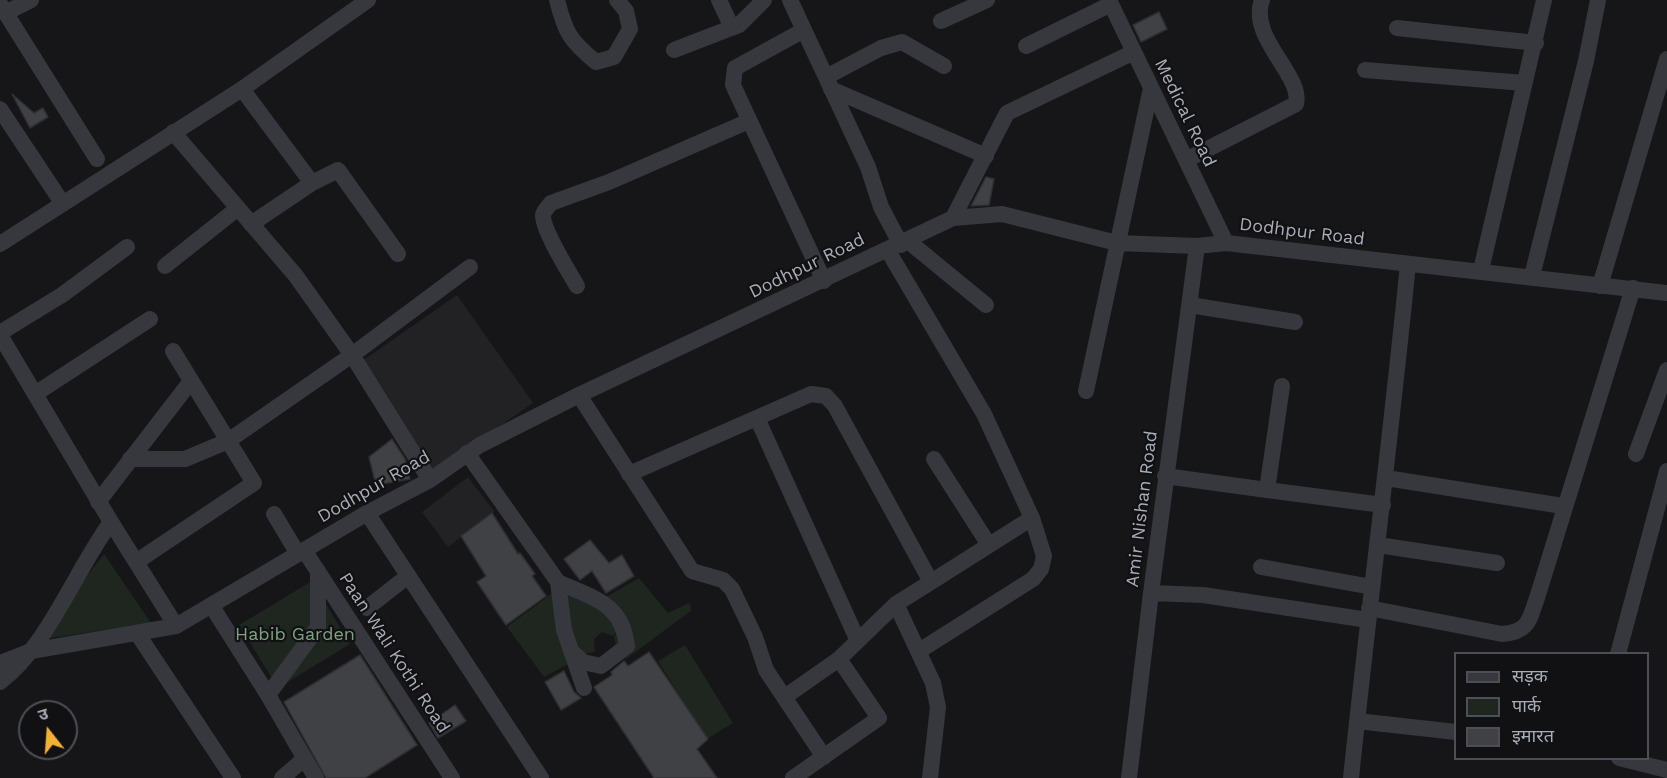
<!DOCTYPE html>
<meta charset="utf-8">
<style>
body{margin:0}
#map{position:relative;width:1667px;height:778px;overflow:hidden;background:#161618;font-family:"Work Sans","Noto Sans Devanagari",sans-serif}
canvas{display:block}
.legend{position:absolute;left:1454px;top:652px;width:195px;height:108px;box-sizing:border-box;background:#111113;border:2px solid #4d4f55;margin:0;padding:8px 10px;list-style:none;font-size:18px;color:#a8adb8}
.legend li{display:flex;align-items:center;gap:12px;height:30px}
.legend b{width:30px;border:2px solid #4d4f55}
.north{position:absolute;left:18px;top:700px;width:60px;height:60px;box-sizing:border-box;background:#111113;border:2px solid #4d4f55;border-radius:50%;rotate:343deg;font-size:16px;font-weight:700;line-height:24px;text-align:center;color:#a8adb8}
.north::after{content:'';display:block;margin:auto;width:21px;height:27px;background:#f2b134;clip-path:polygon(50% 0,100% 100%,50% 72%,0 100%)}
</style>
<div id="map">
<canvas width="1667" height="778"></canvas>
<ul class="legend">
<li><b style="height:8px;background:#37383d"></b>सड़क</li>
<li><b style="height:16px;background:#1e261f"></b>पार्क</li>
<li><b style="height:16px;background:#404145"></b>इमारत</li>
</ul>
<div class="north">उ</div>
</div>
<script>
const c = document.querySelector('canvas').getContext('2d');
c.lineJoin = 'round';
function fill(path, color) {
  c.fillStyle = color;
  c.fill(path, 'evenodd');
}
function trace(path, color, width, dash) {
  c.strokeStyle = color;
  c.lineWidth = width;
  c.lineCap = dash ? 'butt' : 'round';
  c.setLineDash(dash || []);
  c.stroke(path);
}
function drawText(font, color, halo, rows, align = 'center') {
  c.font = font + ' "Work Sans",sans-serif';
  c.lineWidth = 4.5;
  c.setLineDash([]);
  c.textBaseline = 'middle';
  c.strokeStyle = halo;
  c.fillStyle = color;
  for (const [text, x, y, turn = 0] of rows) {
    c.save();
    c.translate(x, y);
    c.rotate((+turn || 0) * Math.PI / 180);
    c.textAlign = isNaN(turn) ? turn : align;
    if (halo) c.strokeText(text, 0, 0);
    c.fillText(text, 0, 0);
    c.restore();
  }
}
fill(new Path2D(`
 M457,295L533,403L427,476L352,368Z
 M468,477L494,511L448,547L422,512Z`), '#222225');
fill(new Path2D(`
 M104,554L151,623L37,640Z
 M639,578L668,613L689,603L692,610L626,659L616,646L614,637L620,628L613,636L602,632L594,639L595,652L583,654L573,646L564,588L606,597Z
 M312,581L350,644L278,688L239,625Z
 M555,591L572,662L544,677L507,627Z
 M685,645L733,723L707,739L658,661Z`), '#1e261f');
const building = new Path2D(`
 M1159,12L1167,29L1141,42L1133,25Z
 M12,94L34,113L43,108L48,117L30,128Z
 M986,177L994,179L989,205L971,206Z
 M392,439L405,459L410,479L376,485L369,457Z
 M492,513L518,554L520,553L535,574L532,576L546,596L506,625L477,582L486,576L461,536Z
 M590,540L609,563L622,555L634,576L606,593L592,571L580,580L564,559Z
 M649,652L708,739L697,749L717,778H654L594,687L612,675L611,672L624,661L628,666Z
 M360,655L417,745L365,778H326L284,702Z
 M564,671L574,692L581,698L561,710L545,682Z
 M455,705L466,721L438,738L429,723Z`);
fill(building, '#404145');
trace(building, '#303034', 1.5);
trace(new Path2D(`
 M557,0C565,32 570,41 596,62L614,57L630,29L626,11L617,0
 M719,0L732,28
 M790,0L868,167L881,207L901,245
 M1109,0L1226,243
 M0,4L97,159
 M5,13L31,0
 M941,21L987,0
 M1397,28L1536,43
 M804,30L735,68L733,85L824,281
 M1026,46L1111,4
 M674,50L739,25L764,0
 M1365,70L1524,83
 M826,77L881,48L902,42L944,66
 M242,89L312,183
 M831,89L986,156
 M0,109L63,204
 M173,132L296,276L352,355L430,480
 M1186,160L1296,104C1303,75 1248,38 1262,0
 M953,218L1007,113L1134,52
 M251,224L312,183L338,170L398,254
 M908,241L986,305
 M0,244L242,89L368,0
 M887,249L984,414L1032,518L1044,556L1041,569L1033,579L919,651
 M165,266L238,208
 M1481,270L1544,0
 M1532,276L1586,61L1598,0
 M577,286C569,272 542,229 543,215C544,210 548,207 551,203L609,182L749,121
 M1600,286L1667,59
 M1190,305L1295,322
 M0,333L62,295L127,247
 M0,335L111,522L176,626
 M1086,391L1151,88
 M35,394L150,319
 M579,395L692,571L723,580L732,589L755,637L766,670L824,757
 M757,418L858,641
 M467,453L558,582L564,630L584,688
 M1636,454L1667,370
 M130,459H185L228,441L352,355L470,267
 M934,459L989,545
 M629,474L811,394L826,396L835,406L931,582L896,604L839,659L786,696
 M1165,476L1267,490L1282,386
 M1386,478L1563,506
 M1267,490L1383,505
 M98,502L191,381
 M367,513L541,778
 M274,514L298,554
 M1378,545L1497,563
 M304,550L452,778
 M136,562L254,483L173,351
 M1261,567L1372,587
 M558,582C592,598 622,602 627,646L601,666L583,662L571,651
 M931,582L1032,518
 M1151,593L1203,595L1368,620
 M896,604L933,683L938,707L930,778
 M211,605L268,695
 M367,608L408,576
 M1369,608L1502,634C1529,632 1529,620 1537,598L1633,288
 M137,633L233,778
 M1618,654L1667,471
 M0,663L31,651L176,626L367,513L430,480L480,445L579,395L953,218L1002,214L1117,243L1197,246L1226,243L1667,293
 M0,682C48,646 75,571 111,522
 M1357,721L1456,732
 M1619,758L1667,770
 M282,778L304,759
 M316,778L268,695L318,627V571
 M793,778L879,718L839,659
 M1129,778L1151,593L1197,246
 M1351,778C1369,606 1391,436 1408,264`), '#37383d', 16);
drawText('18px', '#a8adb8', '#111113', [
 ["Medical Road",1185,113,64],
 ["Dodhpur Road",1302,232,7],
 ["Dodhpur Road",807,266,-26],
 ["Dodhpur Road",374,487,-30],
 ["Amir Nishan Road",1142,509,-83],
 ["Paan Wali Kothi Road",394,653,57]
]);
drawText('18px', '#7fa381', '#111113', [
 ["Habib Garden",295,635]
]);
</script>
